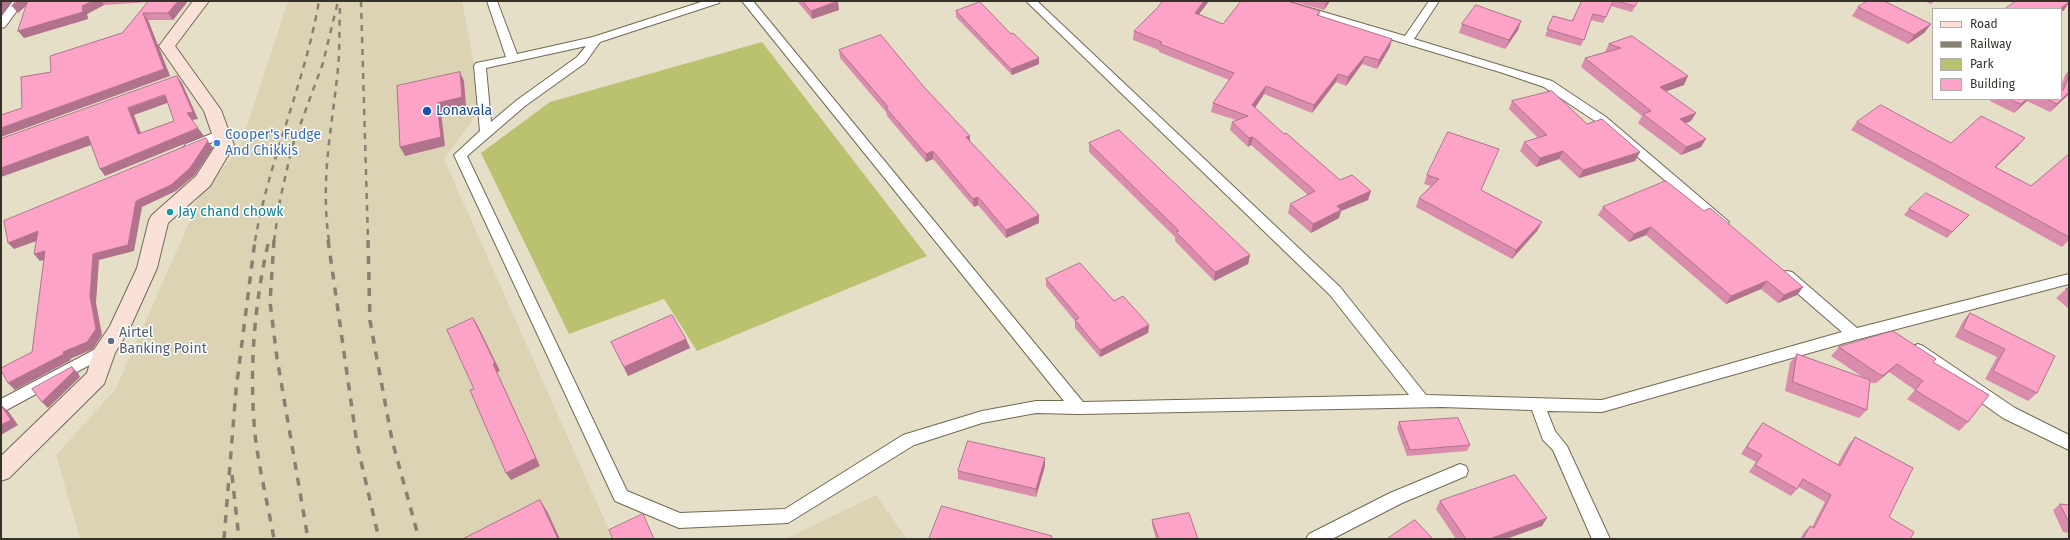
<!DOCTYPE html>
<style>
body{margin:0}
#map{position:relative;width:2070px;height:540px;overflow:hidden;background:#e6dfc7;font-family:"Fira Sans",sans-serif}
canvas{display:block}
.frame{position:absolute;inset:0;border:2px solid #353229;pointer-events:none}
.legend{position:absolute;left:1932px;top:8px;width:130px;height:92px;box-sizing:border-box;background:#fff;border:1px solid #aeada9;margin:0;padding:5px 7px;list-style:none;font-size:12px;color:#353229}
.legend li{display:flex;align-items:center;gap:8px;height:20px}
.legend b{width:20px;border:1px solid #aeada9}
</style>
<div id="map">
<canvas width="2070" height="540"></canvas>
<div class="frame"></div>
<ul class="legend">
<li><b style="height:5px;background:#fae1d8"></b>Road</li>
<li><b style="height:5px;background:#868171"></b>Railway</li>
<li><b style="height:11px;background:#bac26f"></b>Park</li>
<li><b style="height:11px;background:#fda3c8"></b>Building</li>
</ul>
</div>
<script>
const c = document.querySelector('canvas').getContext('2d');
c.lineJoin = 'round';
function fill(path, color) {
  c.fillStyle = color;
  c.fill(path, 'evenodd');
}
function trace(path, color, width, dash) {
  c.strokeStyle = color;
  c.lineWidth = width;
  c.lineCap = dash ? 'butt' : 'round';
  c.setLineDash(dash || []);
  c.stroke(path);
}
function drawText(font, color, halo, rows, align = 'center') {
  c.font = font + ' "Fira Sans",sans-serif';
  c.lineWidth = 3;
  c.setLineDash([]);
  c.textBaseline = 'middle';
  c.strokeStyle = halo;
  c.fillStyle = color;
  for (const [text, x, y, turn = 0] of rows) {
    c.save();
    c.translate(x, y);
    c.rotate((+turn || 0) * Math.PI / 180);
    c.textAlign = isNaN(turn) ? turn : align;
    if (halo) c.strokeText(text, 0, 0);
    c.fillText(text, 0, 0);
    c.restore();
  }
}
fill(new Path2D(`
 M288,1H462L482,107L444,159L613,539H80L56,455L115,390L188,225L195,203L240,147Z
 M876,495L907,539H786Z`), '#dcd3b4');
fill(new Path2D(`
 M762,42L927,256L697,351L664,299L569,334L481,153L550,102Z`), '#bac26f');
const minor = new Path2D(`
 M13,1H24L5,27L1,28V17Z
 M487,1H497L517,54L593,37L704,1H720L719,3L600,42L585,63L525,106L467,156L627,491L680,513L785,509L903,435L982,411L1036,401H1064L742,1H753L1083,402L1409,395L1330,295L1026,1H1037L1340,287L1426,395L1602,400L1842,332L1782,280L1780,276L1782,272L1787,271L1792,272L1857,328L2069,274V284L1855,340L1602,412L1547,411L1555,431L1567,446L1610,539H1592L1553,450L1543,440L1532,410L1442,407L1079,414L1036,413L982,423L914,445L788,523L679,528L615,501L454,155L480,131L474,66L476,63L506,57ZM586,46L577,57L517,100L491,122L486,68Z
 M1269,1H1286L1405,36L1429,1H1439L1414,39L1552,81L1606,117L1729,222L1727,225H1717L1598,123L1544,87L1503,73L1270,3Z
 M221,130L225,131L227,134L225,137L190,151L186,150L184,147L186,144Z
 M105,344L110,346L112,350L110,354L1,413V399Z
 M1918,344L1923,346L2015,408L2069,435V450L2003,418L1913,354L1911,350L1913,346Z
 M1460,464L1466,466L1468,471L1466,476L1402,503L1332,539H1306L1309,534L1390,493Z`);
const secondary = new Path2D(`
 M193,1H209L175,46L221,110L234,145L210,186L168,223L157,268L129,330L115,353L104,384L9,478L1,481V456L87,373L94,350L110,326L137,268L149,220L152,215L196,176L216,145L204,111L159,46Z`);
trace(minor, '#706a55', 2);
trace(secondary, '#706a55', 2);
fill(minor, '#fff');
fill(secondary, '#fae1d8');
trace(new Path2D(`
 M361,1L368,241
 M255,241C269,159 305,83 319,1
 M274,241L280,200L292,147L323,63L338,1
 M329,241C320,178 332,130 338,68C340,48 339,27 340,7`), '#868171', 2.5, [6, 6]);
trace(new Path2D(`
 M274,240L270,302L277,358L308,539
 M328,240L357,444L379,539
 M368,240L370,321L392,440L419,539
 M268,244C254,306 249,371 255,434C259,470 268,504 274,539
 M232,475L239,539
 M224,539L236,390L255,240`), '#868171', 3.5, [8, 8]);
fill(new Path2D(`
 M16,1H188L173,20H148L170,76L22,108L51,72L122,33L149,2L104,5L87,14L88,19L24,38L27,5L18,13Z
 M797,1H837L839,10L812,19Z
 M1209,1L1199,14L1223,24L1320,11L1319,16L1390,47L1377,69L1362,64L1346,86L1336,82L1312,113L1264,94L1255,108L1284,134L1340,180L1371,191L1368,200L1341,211L1339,218L1311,233L1288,213L1290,204L1308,195L1251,145L1248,147L1230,130L1232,122L1236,120L1211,112L1213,103L1229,80L1159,52V50L1133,40L1134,31Z
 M1291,1H1330L1324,10Z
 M1582,1H1638L1632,12L1611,6L1603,23L1591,20L1581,46L1545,36L1553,16L1572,21Z
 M1924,1H1935L1931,4Z
 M1858,7L1931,24L1924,33L1908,44L1852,16Z
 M956,11L1011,34L1039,58V64L1012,75L956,17Z
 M1521,21L1518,30L1505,49L1459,33L1462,24Z
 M1632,36L1684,85L1666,91L1691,121L1685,123L1701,147L1681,155L1638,123L1642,116L1581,67L1585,58L1605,52L1609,44Z
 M839,50L924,87L970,136V141L1039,215V223L1006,238L978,205L974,207L933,159L926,162L887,116L886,112L840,58Z
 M2069,70V94L2050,112L2027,101L2014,113L1990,101L1991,99H2061V86L2065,75Z
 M1512,101L1587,124L1640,152L1635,161L1579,178L1559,159L1536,167L1520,151L1524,142L1538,138L1509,109Z
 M1857,122L1951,143L2018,146L1996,167L2031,186L2069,154V240L2062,247L1851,130Z
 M1089,143L1250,255L1248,264L1214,281L1175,241V237L1089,152Z
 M1427,175L1481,190L1542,222L1537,231L1512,259L1416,207L1419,198L1431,186L1424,184Z
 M1603,207L1704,211L1803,287L1797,295L1778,303L1761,289L1726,304L1646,235L1629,242L1598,215Z
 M1909,209L1969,215L1947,238L1904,215Z
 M1046,279L1114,301L1149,325L1148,333L1100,357L1075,328V321L1046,286Z
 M2069,288V309L2056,298L2066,289Z
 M1970,313L2055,356L2037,393L2028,401L1985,379L1997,357L1955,337L1963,321Z
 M686,339L690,348L628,376L611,342Z
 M1839,347L1936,359L1933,362L1968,422L1959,431L1907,399L1915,390L1889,372L1876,383H1872L1870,382L1867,410L1859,418L1785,391L1790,363L1797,354L1864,378L1831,356Z
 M1399,422L1470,445L1467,451L1407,456L1397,428Z
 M1763,423L1837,465L1849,444L1855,437L1889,517L1910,539H1800L1804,532L1810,526L1812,527L1825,502L1799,487L1797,489L1791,496L1749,472L1756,462L1741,454L1757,430Z
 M1045,466L1036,497L958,479V471Z
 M1440,501L1542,526L1506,539H1456L1436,509Z
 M2060,504L2069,505V533L2063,532L2053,510Z
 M1152,520L1198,539H1156L1152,525Z`), '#da8cac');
fill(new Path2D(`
 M1,1H12L1,17Z
 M18,1H31L18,13L12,6Z
 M93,1H102L104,5L87,14L88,19L24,38L18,31L82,6Z
 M178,1H188L173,20L168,13Z
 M838,1L839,10L812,19L811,11Z
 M1204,1H1209L1194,21L1195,13Z
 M1326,1H1330L1324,10L1326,2Z
 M2069,2V3L2064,10L2061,12V9H2060Z
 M143,13L148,20L170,76L1,137V128L164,69Z
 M1521,21L1518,30L1505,49L1509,40Z
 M1931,24L1924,33L1908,44L1914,35Z
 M1392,39L1390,47L1377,69L1379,60Z
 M1365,56L1362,64L1346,86L1348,77Z
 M1039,58V64L1012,75L1011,69Z
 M460,72L464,81L466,106L441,112L445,146L405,156L400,147L437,103Z
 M1338,74L1336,82L1312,113L1314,105Z
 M177,76L182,83L198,119L192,120L187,113Z
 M1688,76L1684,85L1656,95L1660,87Z
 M1266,86L1264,94L1251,114L1252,105Z
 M2069,92V94L2050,112L2057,104Z
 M165,95L170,102L134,115L144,141L138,134L128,108Z
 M2027,99H2029L2014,113L2021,104Z
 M1696,113L1691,121L1675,128L1680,119Z
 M198,128L204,136L105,176L100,169Z
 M88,136L94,144L1,177V168Z
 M970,136V144L966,137Z
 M1253,137L1251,145L1248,147L1249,138Z
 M2025,138L2018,146L1987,175L1995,167Z
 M1706,139L1701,147L1681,155L1686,147Z
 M208,141L213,148L195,175L176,191L142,207L134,251L99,260L96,303L102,335L93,349L70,359L71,360L15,390L8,383L63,352L90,296L93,254L136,201Z
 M933,151V159L926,162V154Z
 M1563,151L1559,159L1536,167L1540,158Z
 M1640,152L1635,161L1579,178L1583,170Z
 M1371,191L1368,200L1341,211L1339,218L1311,233L1313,224L1337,206Z
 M978,197V205L974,207L973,199Z
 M1039,215V223L1006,238V230Z
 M1542,222L1537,231L1512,259L1516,250Z
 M1651,227L1646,235L1629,242L1634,234Z
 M38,231L45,238L14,249L8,243Z
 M45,251L51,258L40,261L34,254Z
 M1250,255L1248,264L1214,281L1215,272Z
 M1767,281L1761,289L1726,304L1731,296Z
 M1803,287L1797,295L1778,303L1784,295Z
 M473,318L478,326L500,371L497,372L540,466L511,480L506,473L493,364Z
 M1149,325L1148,333L1100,357V350Z
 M686,339L690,348L628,376L624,367Z
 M1897,364L1889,372L1876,383L1884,375Z
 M72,367L78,373L80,377L48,408L42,402Z
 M1,405L8,411L18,425L1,435Z
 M1045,458V466L1036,497V489Z
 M540,500L547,511L560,539H558Z
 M1547,518L1542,526L1506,539H1489Z`), '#b1728c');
const building = new Path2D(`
 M16,1H18L12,6Z
 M28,1H93L82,6L83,12L18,31Z
 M149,1H178L168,13H143L164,69L1,128V115L22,108L21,77L51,72L50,56L122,33Z
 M803,1H838L811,11Z
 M1163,1H1204L1195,13L1223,24L1241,1H1287L1320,11L1317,15L1392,39L1379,60L1365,56L1348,77L1338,74L1314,105L1266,86L1252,105L1284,134L1286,133L1340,180L1352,175L1371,191L1337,206L1341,210L1313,224L1290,204L1315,191L1253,137L1249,138L1232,122L1248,116L1213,103L1234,73L1160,44L1162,42L1134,31L1158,7Z
 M1582,1H1613L1606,17L1593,14L1584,40L1547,29L1553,16L1572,21Z
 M1618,1H1638L1635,6Z
 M1867,1H1884L1931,24L1914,35L1858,7Z
 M2016,1H2069V2L2060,9H2005Z
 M980,2L1011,34L1013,33L1039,58L1011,69L956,11Z
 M1476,5L1521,21L1509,40L1462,24Z
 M881,35L924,87L970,136L966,137L1039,215L1006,230L978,197L973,199L933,151L926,154L886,108L888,107L839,50Z
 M1632,36L1688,76L1660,87L1696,113L1680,119L1706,139L1686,147L1643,114L1651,111L1585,58L1621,48L1609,44Z
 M460,72L462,97L437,103L441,137L400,147L397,86Z
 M2069,75V92L2057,104L2047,99H2061V89L2063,90Z
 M177,76L193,112L187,113L198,128L100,169L88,136L1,168V139ZM165,95L174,121L138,134L128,108Z
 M1552,91L1587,124L1602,119L1640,152L1583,170L1563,151L1540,158L1524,142L1547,135L1512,101Z
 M2009,99H2027L2021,104Z
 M1881,105L1951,143L1981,116L2025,138L1995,167L2031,186L2069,154V237L1857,122Z
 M1119,130L1250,255L1215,272L1176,232L1179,231L1089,143Z
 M1448,132L1499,149L1481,190L1542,222L1516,250L1419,198L1439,179L1427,175Z
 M206,138L208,141L190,168L171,185L136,201L128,245L93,254L90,296L96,329L87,342L63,352L64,354L8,383L1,370V368L32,352L45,251L34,254L38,231L8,243L4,221Z
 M1666,181L1704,211L1710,208L1803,287L1784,295L1767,281L1731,296L1651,227L1634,234L1603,207Z
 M1926,193L1969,215L1952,232L1909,209Z
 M1080,263L1114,301L1123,296L1149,325L1100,350L1075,320L1079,318L1046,279Z
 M2069,288V292L2066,289Z
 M1970,313L2055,356L2037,393L1993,371L2005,349L1963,329Z
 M672,315L686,339L624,367L611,342Z
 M473,318L495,363L493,364L536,458L506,473L470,390L474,389L447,330Z
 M1893,331L1936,359L1933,362L1989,395L1968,422L1915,390L1923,381L1897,364L1884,375H1880L1839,347Z
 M1797,354L1870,380L1867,410L1793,382Z
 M72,367L74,371L42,402L32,389Z
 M1,405L11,420L1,425Z
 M1458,418L1470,445L1410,450L1399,422Z
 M1763,423L1840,466L1855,437L1913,468L1889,517L1914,532L1910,539H1803L1810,526L1814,528L1831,495L1803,479L1797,489L1755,465L1762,455L1747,447Z
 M968,441L1045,458L1036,489L958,471Z
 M1515,475L1547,518L1489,539H1466L1440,501Z
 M540,500L558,539H463Z
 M2060,504L2069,505V522Z
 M942,506L1052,536L1051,539H929Z
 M1189,513L1198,539H1159L1152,520Z
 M643,514L654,539H613L609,530Z
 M1415,520L1433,539H1387Z`);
fill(building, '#fda3c8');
trace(building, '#b1728c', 1);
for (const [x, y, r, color] of [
 [427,111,5,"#1a4fb4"],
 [217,143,4,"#3f7fe0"],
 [170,212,4,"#0f9aa8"],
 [111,341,4,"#5c6f8a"]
]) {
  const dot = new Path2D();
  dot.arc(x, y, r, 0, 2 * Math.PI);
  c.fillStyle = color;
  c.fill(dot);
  trace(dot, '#fff', 1.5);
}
drawText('14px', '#164399', '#fff', [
 ["Lonavala",436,111]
], 'left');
drawText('14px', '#366cbe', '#fff', [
 ["Cooper's Fudge",225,135],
 ["And Chikkis",225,151]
], 'left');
drawText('14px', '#0d838f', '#fff', [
 ["Jay chand chowk",178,212]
], 'left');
drawText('14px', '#4e5e75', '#fff', [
 ["Airtel",119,333],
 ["Banking Point",119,349]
], 'left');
</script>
